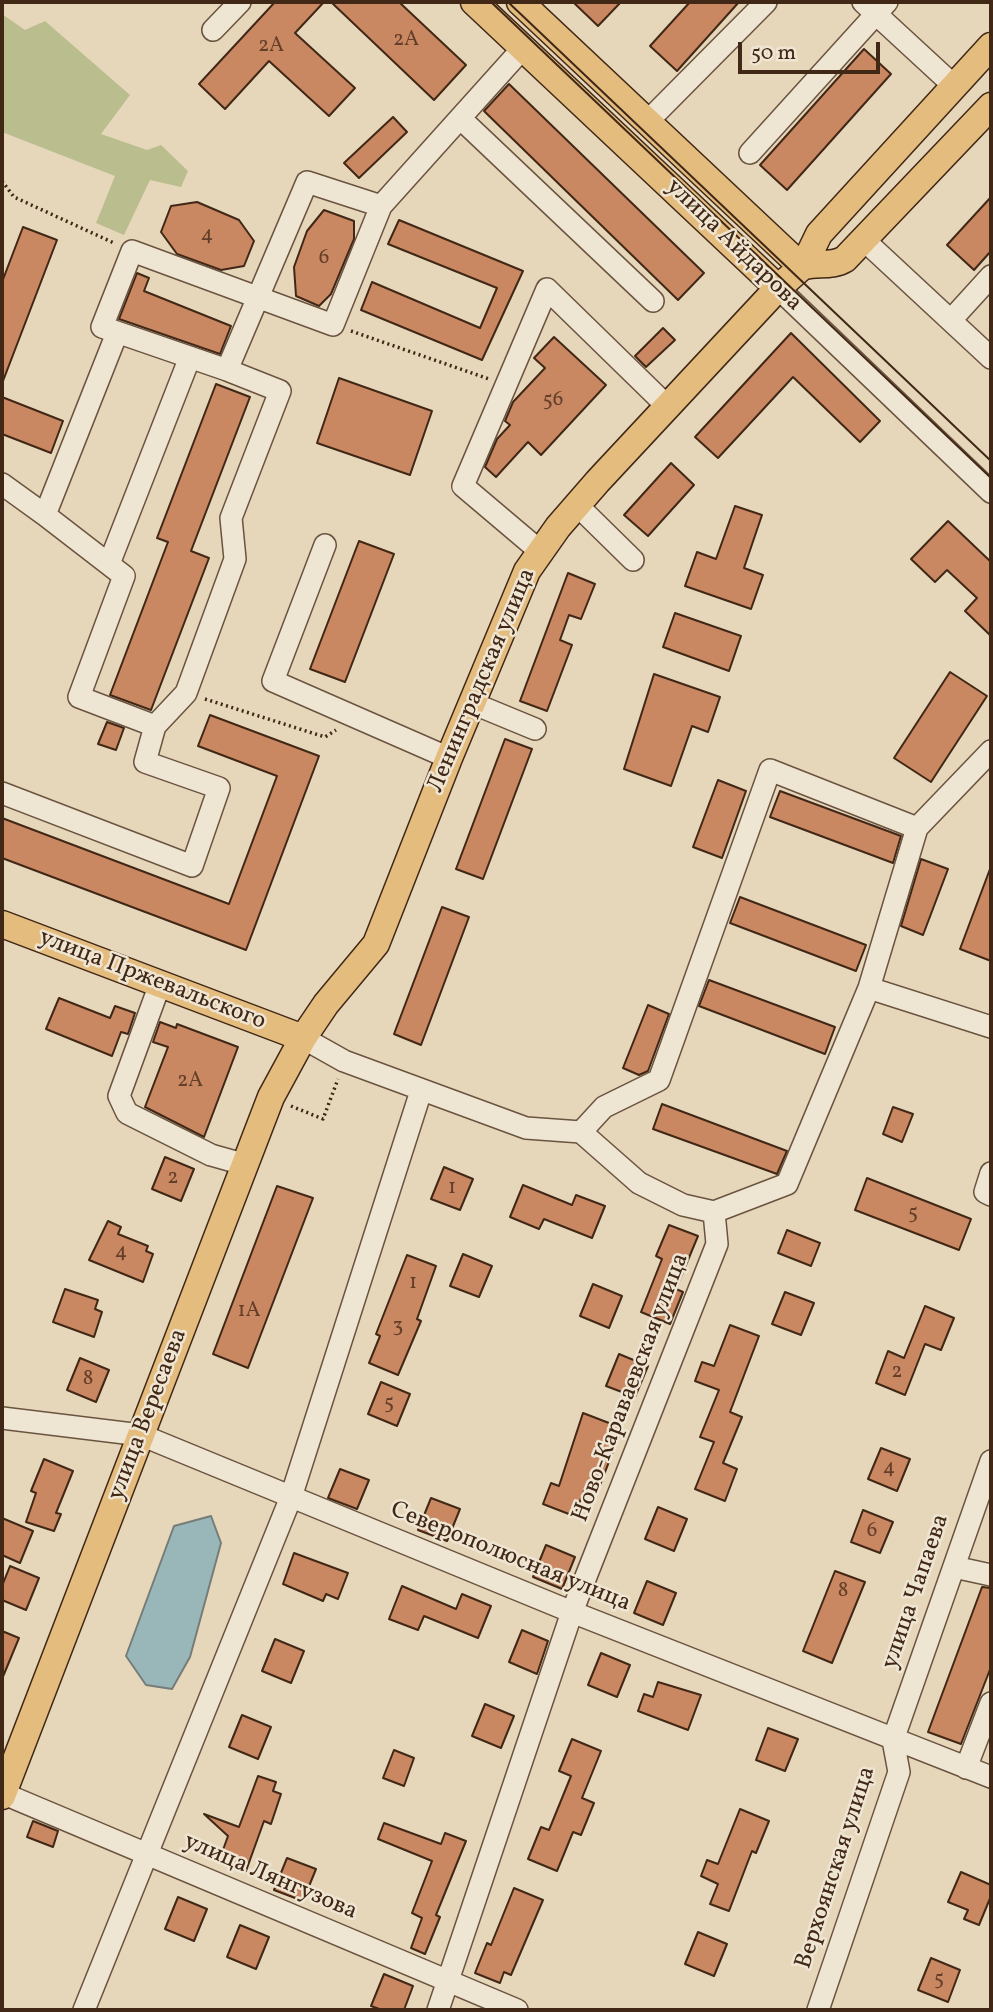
<!DOCTYPE html>
<meta charset="utf-8">
<style>
body{margin:0}
#map{position:relative;width:993px;height:2012px;overflow:hidden;background:#e6d7bb;font-family:Vollkorn,serif}
canvas{display:block}
.frame{position:absolute;inset:0;border:4px solid #412716;pointer-events:none}
.scale{position:absolute;left:738px;top:42px;width:142px;height:32px;box-sizing:border-box;border:4px solid #412716;border-top:0;padding-left:9px;font-size:21px;line-height:24px;white-space:nowrap;color:#412716;-webkit-text-stroke:5px #efe5d3;paint-order:stroke}
</style>
<div id="map">
<canvas width="993" height="2012"></canvas>
<div class="frame"></div>
<div class="scale">50 m</div>
</div>
<script>
const c = document.querySelector('canvas').getContext('2d');
c.lineJoin = 'round';
function fill(path, color) {
  c.fillStyle = color;
  c.fill(path, 'evenodd');
}
function trace(path, color, width, dash) {
  c.strokeStyle = color;
  c.lineWidth = width;
  c.lineCap = dash ? 'butt' : 'round';
  c.setLineDash(dash || []);
  c.stroke(path);
}
function drawText(font, color, halo, rows, align = 'center') {
  c.font = font + ' Vollkorn,serif';
  c.lineWidth = 5;
  c.setLineDash([]);
  c.textBaseline = 'middle';
  c.strokeStyle = halo;
  c.fillStyle = color;
  for (const [text, x, y, turn = 0] of rows) {
    c.save();
    c.translate(x, y);
    c.rotate((+turn || 0) * Math.PI / 180);
    c.textAlign = isNaN(turn) ? turn : align;
    if (halo) c.strokeText(text, 0, 0);
    c.fillText(text, 0, 0);
    c.restore();
  }
}
fill(new Path2D(`
 M2,14L25,30L45,21L130,95L101,134L147,150L161,145L188,171L181,187L150,180L124,235L96,223L115,176L2,132Z`), '#babd8d');
const water = new Path2D(`
 M211,1516L221,1543L190,1657L172,1689L146,1685L126,1656L174,1526Z`);
fill(water, '#99b7b9');
trace(water, '#767d78', 2);
const building = new Path2D(`
 M275,2H324L295,33L355,88L329,116L269,61L225,109L199,84Z
 M331,2H399L466,65L434,100Z
 M573,2H621L598,26Z
 M690,2H739L677,71L650,46Z
 M864,49L891,74L787,190L760,165Z
 M509,84L704,273L678,300L484,111Z
 M393,117L407,132L359,178L344,163Z
 M991,197V251L974,270L947,245Z
 M197,202L239,220L254,241L244,266L221,270L177,254L161,232L171,206Z
 M324,210L354,221V239L331,294L319,306L296,296L294,267L307,231Z
 M399,220L523,271L482,360L361,310L372,282L480,328L497,288L388,244Z
 M23,227L57,240L3,381L2,282Z
 M137,273L149,278L144,291L231,326L220,354L119,319Z
 M663,328L675,340L646,367L635,356Z
 M791,333L880,421L860,442L793,377L718,458L695,437Z
 M554,337L606,385L541,455L528,442L496,477L485,467L497,439L510,425L505,421L513,402L545,368L534,358Z
 M339,378L432,411L410,475L317,443Z
 M216,384L250,397L191,551L209,558L151,710L110,695L168,542L157,538Z
 M2,397L63,421L51,453L2,434Z
 M671,463L694,485L648,536L624,515Z
 M735,506L762,515L744,568L763,575L751,609L685,586L697,552L716,559Z
 M948,521L991,562V636L965,611L977,598L947,570L935,582L911,559Z
 M359,541L394,554L345,682L310,669Z
 M568,573L595,584L581,619L569,615L560,640L572,645L547,711L520,701Z
 M675,613L741,636L729,671L663,647Z
 M950,672L987,696L931,782L894,758Z
 M654,674L720,697L708,732L692,726L671,786L624,769Z
 M210,715L319,756L246,950L2,858V818L229,904L277,776L198,746Z
 M107,722L124,728L116,750L98,744Z
 M505,739L532,749L483,879L456,869Z
 M718,780L746,791L722,858L693,847Z
 M780,791L901,836L893,863L770,817Z
 M921,859L948,869L923,935L901,926Z
 M990,869H991V961L960,949Z
 M740,897L866,945L856,971L730,923Z
 M442,907L469,917L421,1045L394,1034Z
 M709,980L835,1027L825,1054L699,1006Z
 M59,998L110,1018L115,1006L135,1013L128,1034L121,1032L112,1056L46,1029Z
 M648,1005L669,1014L648,1071L639,1075L623,1068Z
 M160,1022L176,1028L177,1024L238,1047L204,1137L145,1107L168,1047L153,1042Z
 M662,1104L787,1151L777,1174L653,1129Z
 M893,1107L913,1114L902,1142L883,1134Z
 M165,1157L194,1169L181,1201L152,1189Z
 M444,1167L473,1179L460,1210L431,1199Z
 M867,1178L971,1219L959,1250L855,1210Z
 M523,1185L572,1205L576,1195L605,1206L592,1238L544,1219L539,1229L510,1217Z
 M277,1186L313,1198L248,1368L213,1354Z
 M108,1221L121,1227L118,1234L148,1246L146,1251L153,1254L143,1282L89,1260Z
 M669,1225L698,1236L676,1289L683,1292L670,1324L641,1312L662,1259L656,1256Z
 M787,1230L820,1243L811,1266L778,1253Z
 M463,1254L492,1266L479,1297L450,1286Z
 M407,1255L436,1266L417,1319L421,1321L398,1375L369,1363L380,1336L376,1334Z
 M593,1284L622,1296L609,1328L580,1316Z
 M65,1289L98,1300L95,1309L102,1312L94,1337L53,1322Z
 M785,1292L814,1303L801,1335L772,1324Z
 M925,1306L954,1318L941,1350L925,1344L905,1395L876,1383L888,1351L904,1358Z
 M730,1325L759,1336L730,1412L742,1417L723,1463L737,1469L725,1501L695,1489L714,1442L700,1437L719,1390L695,1381L702,1362L714,1366Z
 M619,1354L648,1366L635,1397L606,1386Z
 M80,1358L109,1370L96,1402L67,1390Z
 M381,1382L410,1394L397,1426L368,1414Z
 M583,1413L622,1428L597,1493L585,1489L574,1516L543,1504L551,1483L559,1486Z
 M881,1448L910,1459L897,1491L868,1479Z
 M44,1459L73,1471L56,1513L61,1514L54,1531L26,1522L36,1493L31,1491Z
 M340,1469L369,1480L357,1509L328,1498Z
 M431,1498L460,1509L447,1541L418,1530Z
 M658,1507L687,1519L674,1551L645,1539Z
 M863,1510L893,1522L880,1553L851,1542Z
 M2,1518L33,1531L20,1563L2,1555Z
 M546,1545L575,1557L562,1589L533,1577Z
 M294,1553L348,1573L338,1599L326,1594L323,1601L283,1584Z
 M10,1566L39,1578L26,1610L2,1600V1586Z
 M835,1571L865,1582L832,1663L803,1651Z
 M647,1581L676,1593L663,1625L634,1613Z
 M402,1586L456,1609L462,1594L491,1606L478,1638L424,1616L418,1630L389,1619Z
 M982,1587L991,1588V1667L961,1744L928,1732Z
 M522,1630L548,1641L537,1674L509,1662Z
 M2,1631L19,1638L2,1679Z
 M275,1639L304,1651L291,1683L262,1671Z
 M601,1653L630,1665L617,1697L588,1685Z
 M658,1682L701,1695L688,1730L638,1711L644,1694L653,1697Z
 M485,1704L514,1716L501,1748L472,1736Z
 M242,1715L271,1727L258,1759L229,1747Z
 M768,1728L798,1739L785,1771L756,1760Z
 M572,1739L601,1751L582,1798L594,1803L581,1835L573,1832L557,1871L528,1859L541,1827L549,1830L571,1776L559,1771Z
 M394,1750L414,1758L404,1786L383,1778Z
 M258,1776L276,1782L273,1791L281,1794L271,1824L264,1821L246,1871L219,1861L228,1836L204,1814L239,1827Z
 M740,1809L769,1821L756,1853L752,1851L729,1911L710,1904L718,1884L701,1876L707,1860L718,1864Z
 M33,1821L58,1831L53,1847L27,1837Z
 M384,1823L441,1844L445,1833L466,1841L436,1915L440,1917L425,1954L411,1948L422,1918L412,1913L432,1861L378,1839Z
 M287,1858L316,1869L303,1901L274,1890Z
 M961,1872L991,1885V1896L979,1925L964,1919L968,1910L948,1902Z
 M514,1888L543,1900L511,1975L504,1972L500,1983L475,1973L487,1943L491,1945Z
 M178,1897L207,1909L194,1941L165,1929Z
 M240,1925L269,1937L256,1969L227,1957Z
 M698,1932L727,1944L714,1976L685,1964Z
 M931,1958L960,1970L948,2002L918,1990Z
 M384,1974L413,1986L404,2010H382L371,2006Z`);
fill(building, '#c98762');
trace(building, '#412716', 2);
const minor = new Path2D(`
 M887,2L876,14L953,85
 M213,30L240,2
 M460,118L653,301
 M647,122L766,2
 M750,153L876,14L863,2
 M381,206L307,182L227,370L102,327L132,251L333,325L381,206L523,48
 M864,240L991,358
 M778,288L991,492
 M951,320L991,276
 M2,484L45,515L117,333
 M577,505L633,560
 M45,515L124,576L79,697L155,726
 M325,545L273,681L449,758
 M541,552L463,486L547,289L669,408
 M109,564L190,357
 M472,703L535,729
 M2,793L192,866L219,788L145,762L155,726L186,693L235,559L231,518L280,391L227,370
 M160,984L119,1096L127,1113L211,1155L243,1164
 M869,988L917,828L991,751
 M303,1038L344,1061L526,1128L581,1132L639,1183L683,1205L714,1212L717,1244L572,1612L438,2010
 M581,1132L604,1107L659,1080L770,770L917,828
 M991,1173L985,1192L991,1195
 M714,1212L787,1184L869,988L991,1027
 M2,1418L141,1435L572,1612L991,1777
 M954,1567L991,1575
 M966,1768L991,1703
 M2,1793L517,2010
 M84,2010L291,1497L421,1091
 M818,2010L899,1772L893,1740L991,1461`);
const major = new Path2D(`
 M474,2L778,288
 M520,2L802,267
 M802,267C817,261 830,268 845,259L991,106
 M2,924L303,1038
 M2,1796L271,1097L303,1038L326,1004L376,944L449,758L527,571L558,527L598,481L778,288L804,265L819,234L991,46`);
trace(minor, '#6a533f', 24);
trace(major, '#412716', 29);
trace(new Path2D(`
 M2,181L14,197L114,243
 M351,331L489,379
 M205,699L325,737L336,730
 M291,1106L323,1119L338,1079`), '#412716', 3.5, [2, 3.5]);
trace(minor, '#efe5d3', 21);
trace(major, '#e3bc7e', 26);
trace(new Path2D(`
 M491,2L991,478
 M508,2L991,461`), '#412716', 2);
drawText('21px', '#633f29', null, [
 ["2А",406,41],
 ["2А",271,47],
 ["4",207,236],
 ["6",324,259],
 ["56",553,401],
 ["2А",190,1082],
 ["2",173,1179],
 ["1",452,1189],
 ["5",913,1214],
 ["4",121,1253],
 ["1",413,1284],
 ["1А",249,1312],
 ["3",398,1327],
 ["2",897,1373],
 ["8",88,1380],
 ["5",389,1404],
 ["4",889,1469],
 ["6",872,1532],
 ["8",843,1592],
 ["5",939,1980]
]);
drawText('24px', '#412716', '#efe5d3', [
 ["улица Айдарова",733,246,44],
 ["Ленинградская улица",483,681,-67],
 ["улица Пржевальского",152,981,21],
 ["Ново-Караваевская улица",632,1388,-69],
 ["улица Вересаева",149,1415,-69],
 ["Северополюсная улица",510,1558,22],
 ["улица Чапаева",917,1592,-71],
 ["Верхоянская улица",837,1868,-72],
 ["улица Лянгузова",270,1878,23]
]);
</script>
